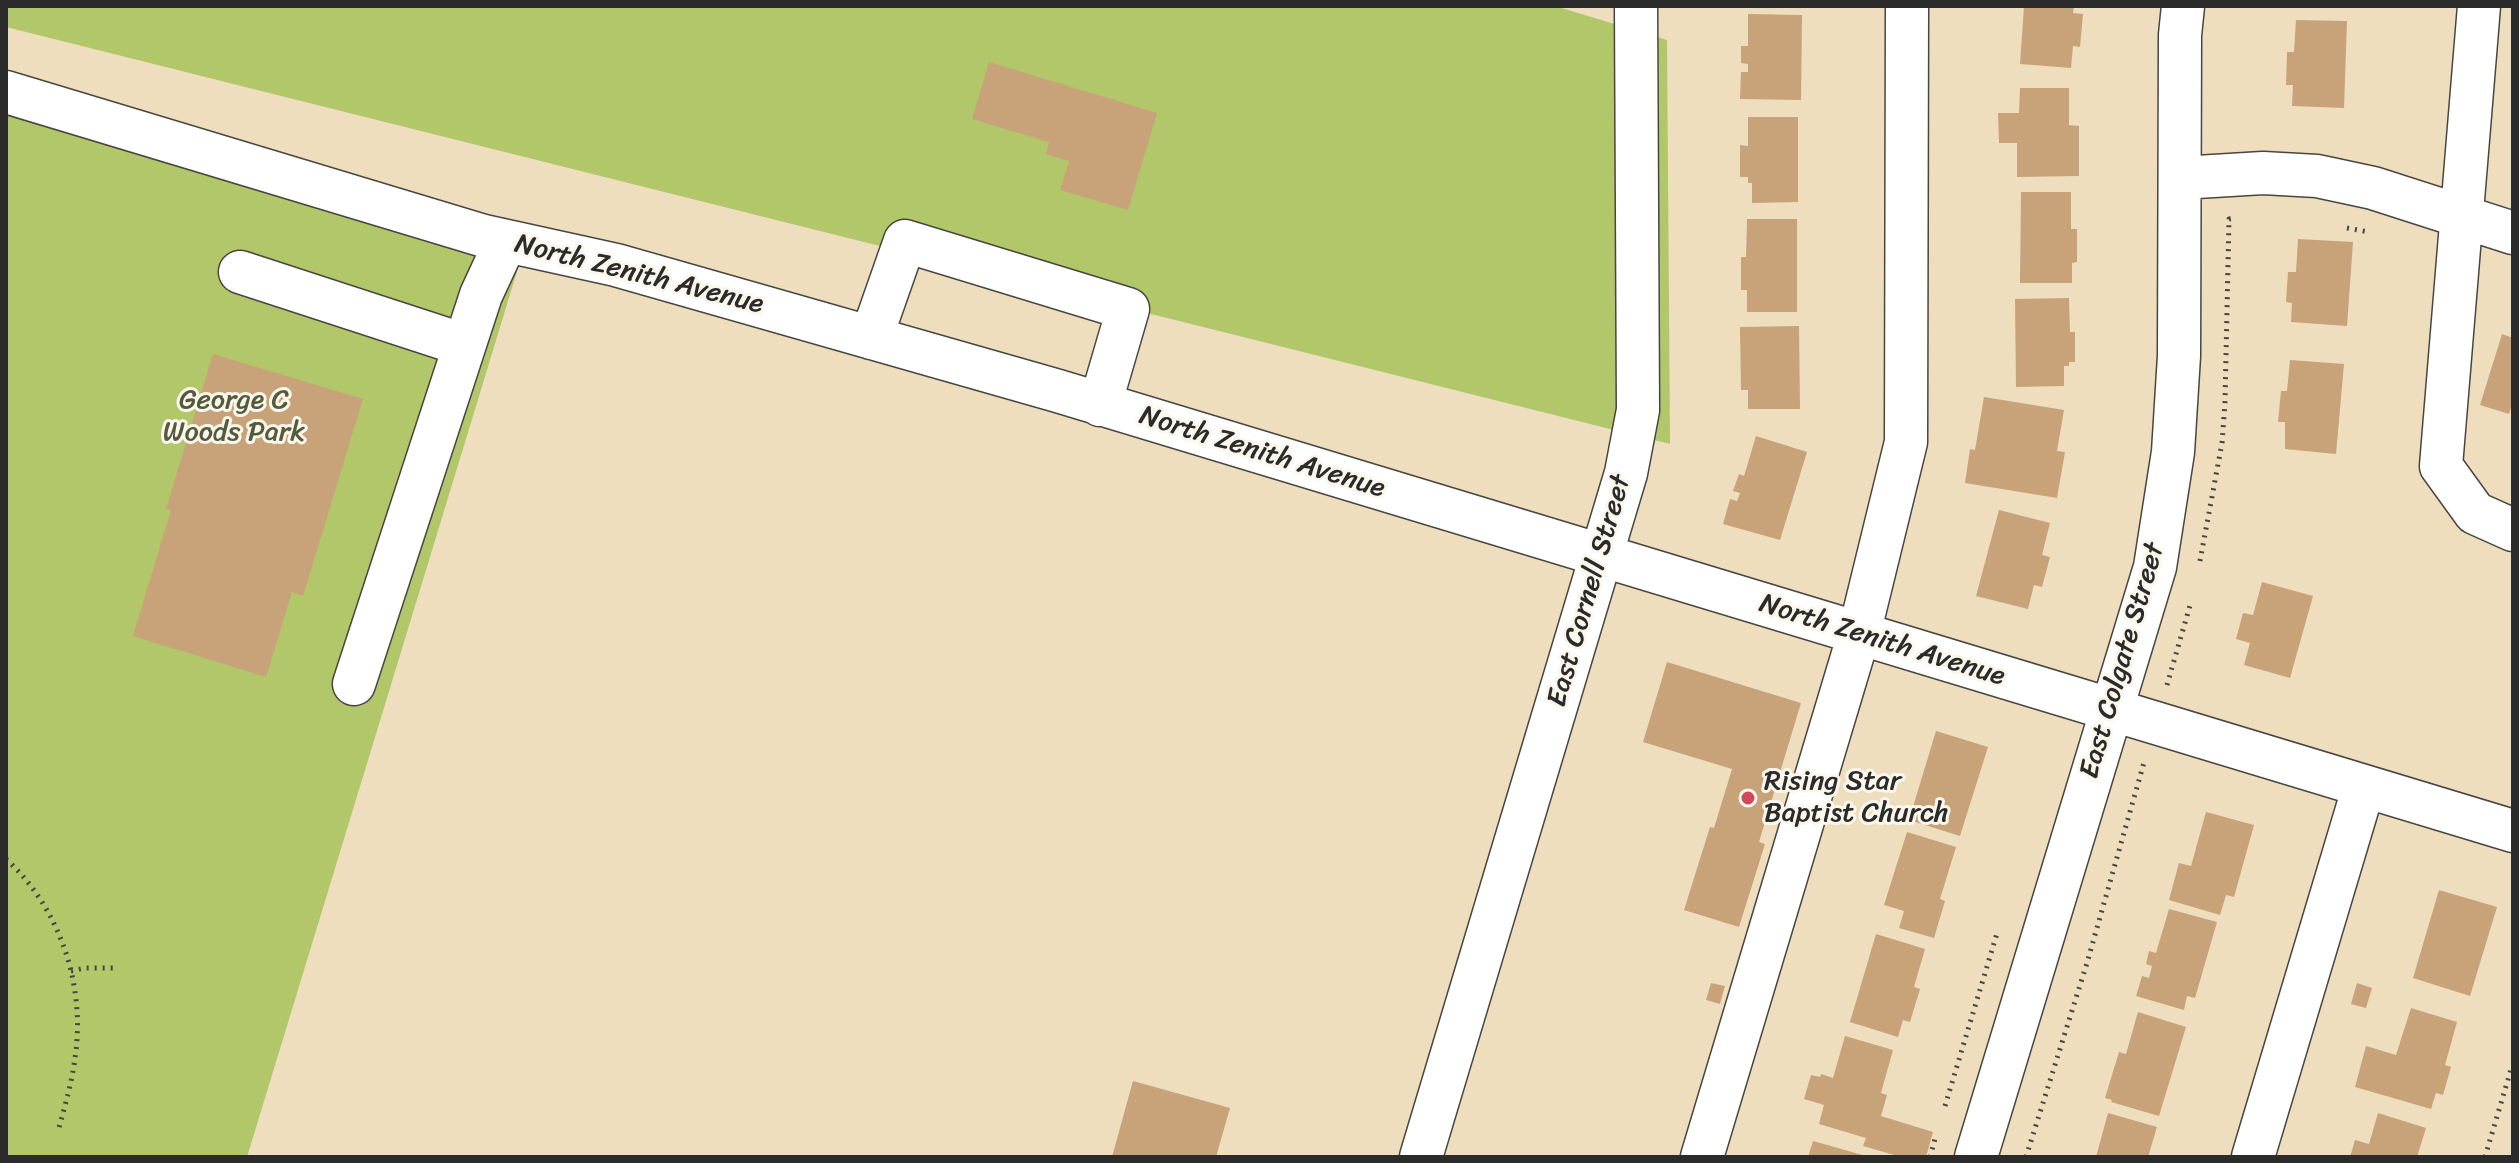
<!DOCTYPE html>
<style>
body{margin:0}
#map{position:relative;width:2519px;height:1163px;overflow:hidden;background:#eedebe;font-family:Sriracha,sans-serif}
canvas{display:block}
.frame{position:absolute;inset:0;border:8px solid #2b2b2b;pointer-events:none}
</style>
<div id="map">
<canvas width="2519" height="1163"></canvas>
<div class="frame"></div>
</div>
<script>
const c = document.querySelector('canvas').getContext('2d');
c.lineJoin = 'round';
function fill(path, color) {
  c.fillStyle = color;
  c.fill(path, 'evenodd');
}
function trace(path, color, width, dash) {
  c.strokeStyle = color;
  c.lineWidth = width;
  c.lineCap = dash ? 'butt' : 'round';
  c.setLineDash(dash || []);
  c.stroke(path);
}
function drawText(font, color, halo, rows, align = 'center') {
  c.font = font + ' Sriracha,sans-serif';
  c.lineWidth = 6;
  c.setLineDash([]);
  c.textBaseline = 'middle';
  c.strokeStyle = halo;
  c.fillStyle = color;
  for (const [text, x, y, turn = 0] of rows) {
    c.save();
    c.translate(x, y);
    c.rotate((+turn || 0) * Math.PI / 180);
    c.textAlign = isNaN(turn) ? turn : align;
    if (halo) c.strokeText(text, 0, 0);
    c.fillText(text, 0, 0);
    c.restore();
  }
}
fill(new Path2D(`
 M6,6H1555L1667,40L1670,444L6,27Z
 M6,110L519,265L247,1157H6Z`), '#b2c66a');
fill(new Path2D(`
 M2024,6H2074L2073,13L2083,14L2080,47L2073,46L2071,68L2020,64Z
 M1748,14L1802,15L1801,100L1740,99L1741,72H1748V64L1741,63V46H1748Z
 M2296,20L2347,21L2344,108L2292,106L2293,85H2286L2287,52H2294Z
 M989,62L1157,113L1128,210L1060,190L1069,161L1046,154L1049,142L972,119Z
 M2020,88H2069V125L2079,126V176L2017,177V143H1999L1998,113H2019Z
 M1748,117H1798V202L1752,203V183H1748V177H1740V145L1748,146Z
 M2021,192H2071V229H2077V262L2072,263V283H2020Z
 M1747,219H1797V312H1747V290H1741V257H1746Z
 M2298,239L2353,242L2347,326L2291,322L2292,303L2286,302L2288,272H2296Z
 M2069,298L2070,332H2075V362H2069V366H2064V386L2016,387L2015,299Z
 M1799,326L1800,409H1748V390H1741L1740,327Z
 M2502,334L2513,338V402L2509,414L2480,405Z
 M213,354L363,399L303,596L292,592L266,677L133,636L171,510L166,509Z
 M2290,360L2344,364L2336,454L2285,449V422H2278L2281,391H2287Z
 M1984,397L2064,410L2057,451L2065,452L2057,498L1965,483L1970,449L1975,450Z
 M1756,436L1807,452L1780,540L1723,524L1730,499L1737,501L1740,493L1733,491L1739,474L1744,476Z
 M1999,510L2050,523L2042,555L2050,557L2042,587L2034,585L2028,609L1976,596Z
 M2262,582L2313,596L2290,678L2244,665L2250,643L2236,639L2243,613L2253,615Z
 M1667,662L1801,703L1759,842L1765,844L1739,927L1684,910L1710,827L1714,828L1732,769L1643,742Z
 M1936,731L1988,747L1960,836L1909,820Z
 M2206,812L2254,825L2234,897L2226,895L2220,915L2169,900L2179,863L2191,866Z
 M1907,832L1956,847L1940,899L1945,901L1934,938L1899,928L1904,911L1884,905Z
 M2439,890L2497,907L2470,996L2413,978Z
 M2169,909L2217,922L2195,998L2187,996L2184,1010L2136,996L2142,976L2149,978L2152,966L2146,964L2149,951L2156,953Z
 M1876,934L1925,949L1914,987L1920,989L1910,1022L1903,1020L1898,1037L1850,1022Z
 M1711,983L1725,986L1720,1004L1706,1000Z
 M2357,983L2372,988L2366,1008L2351,1004Z
 M2411,1008L2457,1022L2445,1065L2451,1067L2443,1095L2436,1093L2431,1109L2355,1087L2366,1046L2396,1055Z
 M2138,1012L2186,1027L2159,1116L2111,1102L2112,1100L2105,1098L2119,1052L2126,1054Z
 M1845,1036L1893,1050L1881,1093L1887,1095L1881,1116L1933,1132L1926,1157H1901L1863,1146L1866,1138L1819,1124L1824,1105L1804,1099L1811,1075L1820,1077L1821,1074L1833,1078Z
 M1133,1081L1230,1108L1216,1157H1112Z
 M2108,1113L2157,1127L2148,1157H2096Z
 M2378,1113L2426,1128L2417,1157H2350L2355,1140L2369,1144Z
 M1813,1141L1866,1156V1157H1808Z`), '#c8a278');
const minor = new Path2D(`
 M2479,6L2441,466L2475,513L2513,530
 M6,92L484,236L616,265L1058,391L2513,831
 M2180,178L2263,173L2317,176L2373,188L2513,233
 M240,272L464,345
 M871,338L905,241L1128,309L1100,405
 M354,684L481,295L506,241
 M1421,1157L1626,473L1638,410L1636,6
 M1702,1157L1859,634L1906,442L1907,6
 M1976,1157L2155,567L2173,452L2179,356L2180,35L2183,6
 M2253,1157L2364,786`);
trace(minor, '#484641', 45);
trace(new Path2D(`
 M2347,228L2369,232
 M2200,561L2222,443L2225,402L2229,219L2235,218
 M2167,685L2191,602
 M6,859C60,908 86,986 75,1058C72,1082 65,1106 58,1131
 M71,971L85,968H113
 M1945,1106L1998,930
 M1930,1157L1935,1139
 M2026,1157L2087,963L2145,759
 M2485,1157L2512,1066`), '#484641', 5, [2, 6]);
trace(minor, '#fff', 42);
for (const [x, y, r, color] of [
 [1748,798,8,"#d1495b"]
]) {
  const dot = new Path2D();
  dot.arc(x, y, r, 0, 2 * Math.PI);
  c.fillStyle = color;
  c.fill(dot);
  trace(dot, '#fbf7ec', 3);
}
drawText('28px', '#2b2b2b', '#fbf7ec', [
 ["North Zenith Avenue",639,275,14],
 ["North Zenith Avenue",1262,453,17],
 ["East Cornell Street",1590,591,-74],
 ["North Zenith Avenue",1882,641,17],
 ["East Colgate Street",2123,661,-74]
]);
drawText('28px', '#545a3e', '#fbf7ec', [
 ["George C",234,401],
 ["Woods Park",234,433]
]);
drawText('28px', '#2b2b2b', '#fbf7ec', [
 ["Rising Star",1764,782],
 ["Baptist Church",1764,814]
], 'left');
</script>
